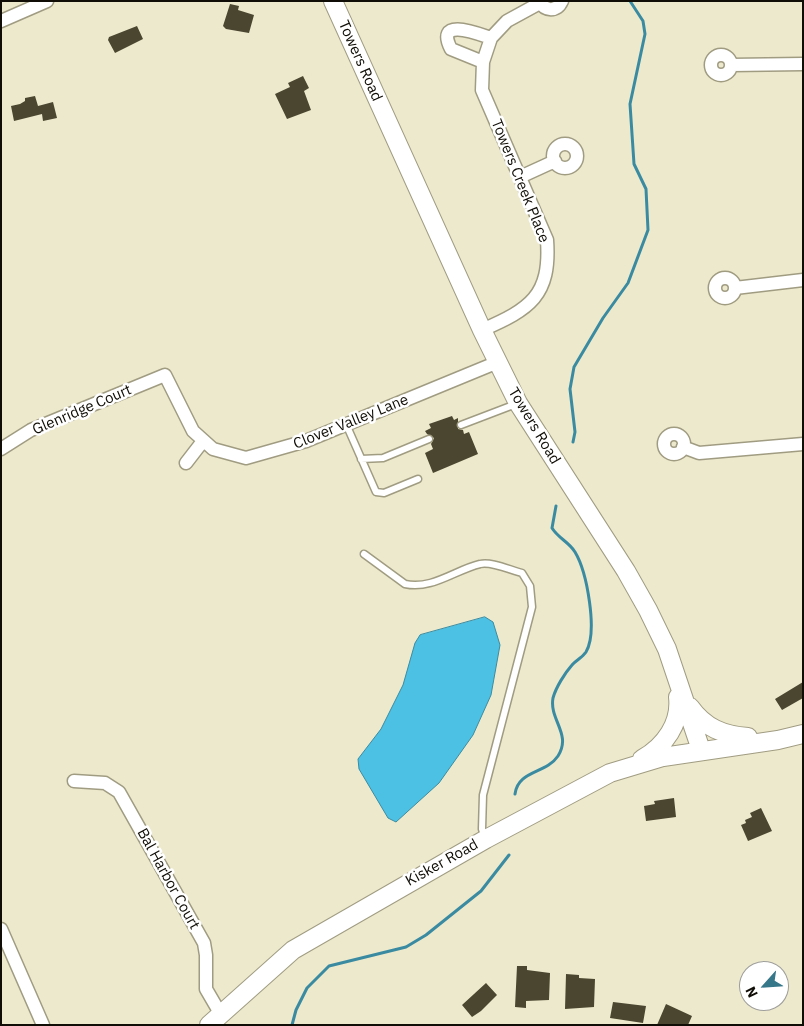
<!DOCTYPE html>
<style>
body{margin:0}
#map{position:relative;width:804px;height:1026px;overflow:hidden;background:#ede9cd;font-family:"IBM Plex Sans",sans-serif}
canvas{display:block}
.frame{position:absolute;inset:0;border:2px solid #0f0d05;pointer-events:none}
.north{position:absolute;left:739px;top:961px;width:50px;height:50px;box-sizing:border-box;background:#fff;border:1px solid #9f9e9b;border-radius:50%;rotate:244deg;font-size:14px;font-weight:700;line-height:20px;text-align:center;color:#0f0d05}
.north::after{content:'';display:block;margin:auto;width:18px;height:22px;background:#37778a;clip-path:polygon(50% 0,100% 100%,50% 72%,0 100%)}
</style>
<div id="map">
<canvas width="804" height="1026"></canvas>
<div class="frame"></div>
<div class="north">N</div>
</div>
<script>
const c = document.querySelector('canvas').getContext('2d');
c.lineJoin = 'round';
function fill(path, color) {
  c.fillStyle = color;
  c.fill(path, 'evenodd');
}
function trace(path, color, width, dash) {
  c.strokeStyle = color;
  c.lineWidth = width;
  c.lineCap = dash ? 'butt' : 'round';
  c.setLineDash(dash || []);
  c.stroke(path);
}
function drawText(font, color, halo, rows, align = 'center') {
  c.font = font + ' "IBM Plex Sans",sans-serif';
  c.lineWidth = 5;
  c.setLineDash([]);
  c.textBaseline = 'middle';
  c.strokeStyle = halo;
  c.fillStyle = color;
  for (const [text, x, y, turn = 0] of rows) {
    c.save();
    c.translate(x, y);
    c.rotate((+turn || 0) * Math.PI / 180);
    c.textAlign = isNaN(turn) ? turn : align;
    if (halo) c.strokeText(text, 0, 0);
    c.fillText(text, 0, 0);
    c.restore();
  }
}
const water = new Path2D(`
 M485,617L493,622L500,645L491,695L473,735L439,783L396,822L388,818L359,769L358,759L381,729L403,685L415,643L420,635Z`);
fill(water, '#4dc1e4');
trace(water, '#3a8ba1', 1);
trace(new Path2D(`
 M573,442L575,432L570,389L574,367L603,318L628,283L648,230L646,189L634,164L630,104L645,34L643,21L630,1
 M515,794C518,770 546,774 558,756C572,734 549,720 553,698C556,687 565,673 572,665C576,660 582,658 586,652C598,632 587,572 575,552C569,542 558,538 552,528L556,506
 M292,1025L296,1010L307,988L329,966L406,947L426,935L481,891L509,855`), '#3a8ba1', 3);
fill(new Path2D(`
 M230,4L239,6L238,10L254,15L249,33L226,29L223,26Z
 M137,26L143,39L115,53L108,40L109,37Z
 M303,76L309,88L304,91L311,110L287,119L275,94L290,87L288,83Z
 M35,96L38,106L53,102L57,118L43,121L42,114L14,121L11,106L20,104L25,101V98Z
 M452,416L454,420L458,418V429L463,430L464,434L469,432L478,454L433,473L425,453L433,449L431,444L434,438L427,434L425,431L431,428L429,424Z
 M803,682V698L782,710L775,699Z
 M674,798L676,817L646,821L644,806L655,804L654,801Z
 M761,808L772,831L748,841L741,825L746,823L745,820L752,817L750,813Z
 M517,966H527V970L550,973L549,1000L526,1001V1008L515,1007Z
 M566,974L579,975V978L595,979L594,1007L565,1009Z
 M486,983L497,995L481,1011L472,1017L462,1005Z
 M613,1002L646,1006L643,1023L610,1018Z
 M666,1004L692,1016L688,1025H657Z`), '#4a462f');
const lane = new Path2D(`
 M346,424L376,492L384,493L418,479
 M461,425L516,404
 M361,459L383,458L429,439
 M364,554L405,584C432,590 455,570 480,564C491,561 510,570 522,573L530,586L532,607L483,795L482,829L485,838`);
const street = new Path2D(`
 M539,1C545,12 557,12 562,1
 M1,21L47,1
 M711 65a10 10 0 1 1 20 0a10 10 0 1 1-20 0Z
 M483,62L451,49C434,16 479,34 491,38
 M731,65L803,64
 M553 156a12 12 0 1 1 24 0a12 12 0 1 1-24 0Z
 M520,177L555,161
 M715 288a10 10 0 1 1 20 0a10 10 0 1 1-20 0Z
 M735,288L803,280
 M482,330C530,309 551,296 547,240L482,90L483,62L491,38L507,21L540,3
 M664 444a10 10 0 1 1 20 0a10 10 0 1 1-20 0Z
 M683,447L699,453L803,444
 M1,449L31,430L165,375L193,431L213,449L246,458L306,441L498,362
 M186,463L203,441
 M74,781L105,783L119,792L204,943L206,955V989L220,1013
 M1,929L43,1025`);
const secondary = new Path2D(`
 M333,1L482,330L518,403L626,571L648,610L667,649L701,750
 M690,707C705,728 723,735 748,737
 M642,759C665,746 681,723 678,697
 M209,1025L293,950L486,839L610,773L663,757L778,740L803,734`);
trace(lane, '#a09c82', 9);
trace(street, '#a09c82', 15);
trace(secondary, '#a09c82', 20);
trace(lane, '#fff', 6);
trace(street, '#fff', 12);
trace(secondary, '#fff', 18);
drawText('15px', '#0f0d05', '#fff', [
 ["Towers Road",360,61,66],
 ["Towers Creek Place",520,181,68],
 ["Glenridge Court",82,410,-23],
 ["Clover Valley Lane",351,422,-22],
 ["Towers Road",534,426,59],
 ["Kisker Road",442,863,-29],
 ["Bal Harbor Court",168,879,61]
]);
</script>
